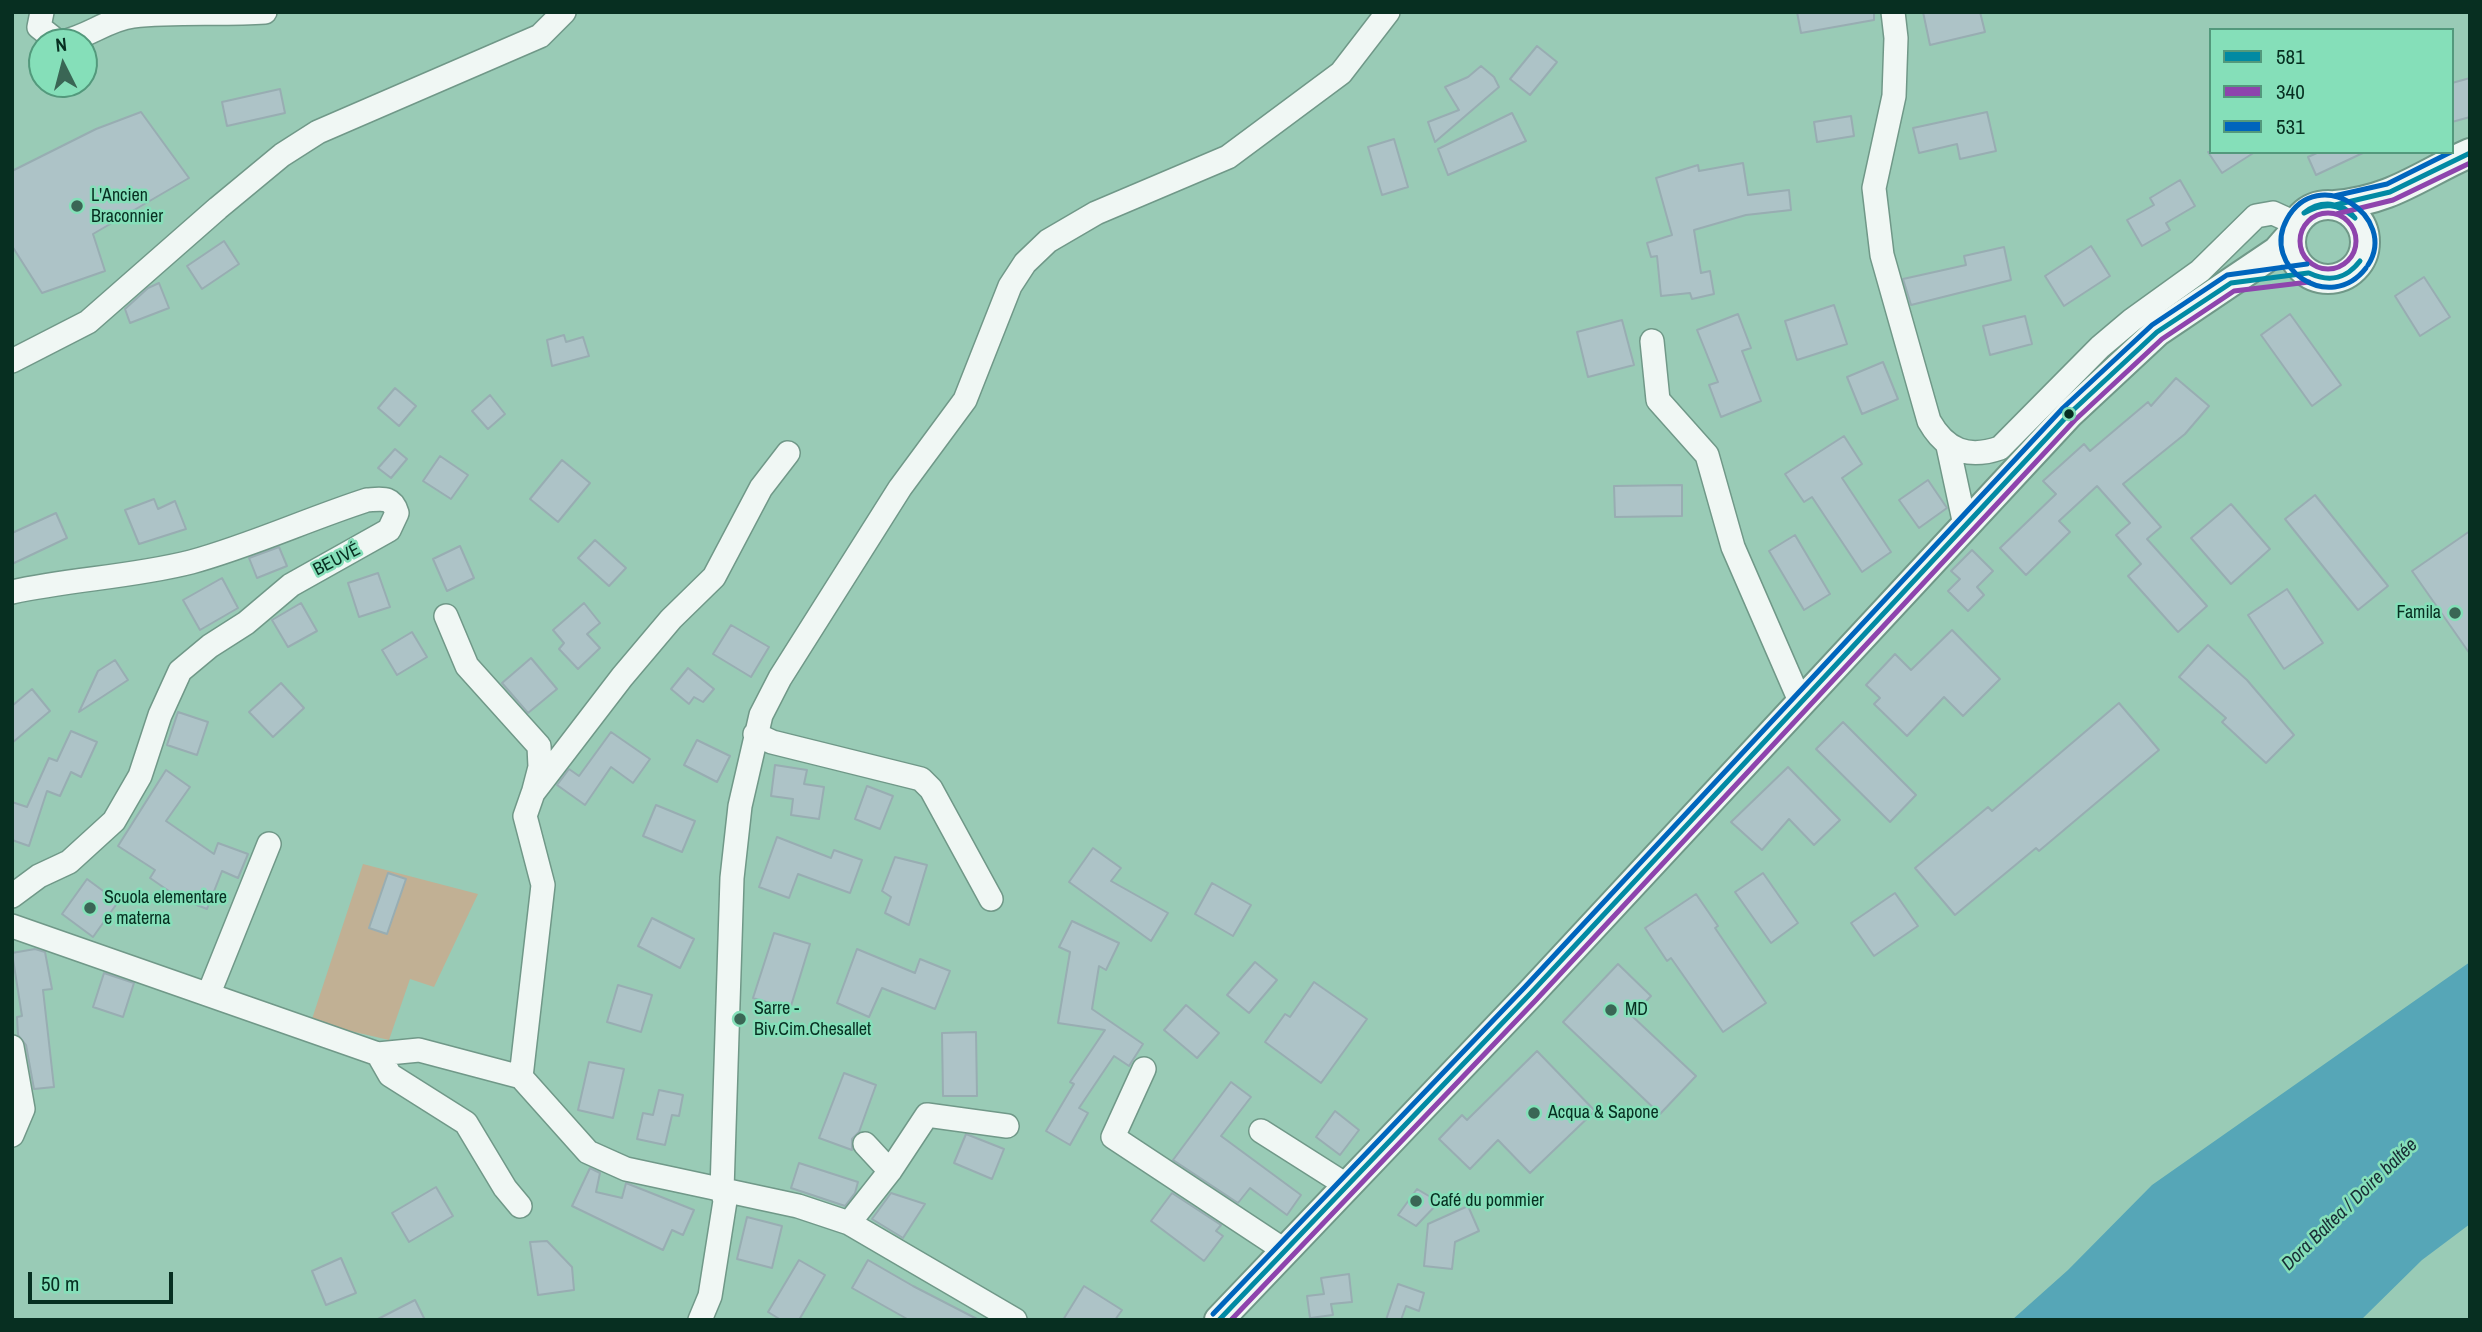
<!DOCTYPE html>
<meta charset="utf-8">
<style>
body{margin:0}
#map{position:relative;width:2482px;height:1332px;overflow:hidden;background:#99cbb6;font-family:"Archivo Narrow",sans-serif}
canvas{display:block}
.frame{position:absolute;inset:0;border:14px solid #072f21;pointer-events:none}
.legend{position:absolute;left:2209px;top:28px;width:245px;height:126px;box-sizing:border-box;background:#85dfb9;border:2px solid #53997c;margin:0;padding:9px 12px;list-style:none;font-size:21px;color:#072f21}
.legend li{display:flex;align-items:center;gap:14px;height:35px}
.legend b{width:35px;border:2px solid #53997c}
.north{position:absolute;left:28px;top:28px;width:70px;height:70px;box-sizing:border-box;background:#85dfb9;border:2px solid #53997c;border-radius:50%;rotate:354deg;font-size:19px;font-weight:700;line-height:28px;text-align:center;color:#072f21}
.north::after{content:'';display:block;margin:auto;width:24px;height:32px;background:#3a6655;clip-path:polygon(50% 0,100% 100%,50% 72%,0 100%)}
.scale{position:absolute;left:28px;top:1272px;width:145px;height:32px;box-sizing:border-box;border:4px solid #072f21;border-top:0;padding-left:9px;font-size:21px;line-height:24px;white-space:nowrap;color:#072f21;-webkit-text-stroke:5px #85dfb9;paint-order:stroke}
</style>
<div id="map">
<canvas width="2482" height="1332"></canvas>
<div class="frame"></div>
<ul class="legend">
<li><b style="height:9px;background:#028aa3"></b>581</li>
<li><b style="height:9px;background:#8e44ad"></b>340</li>
<li><b style="height:9px;background:#0065bd"></b>531</li>
</ul>
<div class="north">N</div>
<div class="scale">50 m</div>
</div>
<script>
const c = document.querySelector('canvas').getContext('2d');
c.lineJoin = 'round';
function fill(path, color) {
  c.fillStyle = color;
  c.fill(path, 'evenodd');
}
function trace(path, color, width, dash) {
  c.strokeStyle = color;
  c.lineWidth = width;
  c.lineCap = dash ? 'butt' : 'round';
  c.setLineDash(dash || []);
  c.stroke(path);
}
function drawText(font, color, halo, rows, align = 'center') {
  c.font = font + ' "Archivo Narrow",sans-serif';
  c.lineWidth = 5;
  c.setLineDash([]);
  c.textBaseline = 'middle';
  c.strokeStyle = halo;
  c.fillStyle = color;
  for (const [text, x, y, turn = 0] of rows) {
    c.save();
    c.translate(x, y);
    c.rotate((+turn || 0) * Math.PI / 180);
    c.textAlign = isNaN(turn) ? turn : align;
    if (halo) c.strokeText(text, 0, 0);
    c.fillText(text, 0, 0);
    c.restore();
  }
}
fill(new Path2D(`
 M363,864L478,894L434,987L410,979L389,1040L311,1022Z`), '#c1b094');
fill(new Path2D(`
 M2470,962V1224L2422,1260L2361,1320H2012L2068,1270L2152,1185Z`), '#56a6b7');
const building = new Path2D(`
 M1797,12H1874V20L1801,33Z
 M1923,12H1980L1985,32L1930,45Z
 M1537,46L1557,62L1530,95L1510,79Z
 M1481,66L1494,77L1499,87L1435,142L1428,122L1459,110L1445,87L1468,77Z
 M2470,78V117L2452,122V83Z
 M280,89L285,113L227,126L222,102Z
 M141,112L189,178L93,234L105,271L42,293L12,246V171L96,129Z
 M1987,112L1996,151L1960,159L1957,144L1919,153L1913,128Z
 M1512,113L1526,141L1448,175L1438,149Z
 M1851,116L1854,136L1817,142L1814,122Z
 M1394,139L1408,187L1382,195L1368,147Z
 M2208,152H2255L2222,173Z
 M2319,152H2365L2316,175L2308,157Z
 M1743,163L1748,195L1789,190L1791,210L1746,215L1694,230L1701,273L1710,271L1714,294L1692,299L1690,293L1661,296L1657,256L1651,257L1647,243L1672,235L1656,178L1698,165L1699,171Z
 M2180,180L2195,206L2166,223L2170,230L2142,246L2127,220L2154,205L2150,198Z
 M224,241L239,264L202,289L187,266Z
 M2091,246L2110,276L2064,306L2045,276Z
 M2004,247L2011,280L1911,305L1903,279L1966,265L1964,256Z
 M2424,277L2450,317L2420,336L2395,296Z
 M159,283L169,308L130,323L125,309L148,288Z
 M1834,305L1847,344L1797,360L1785,321Z
 M1738,314L1751,348L1742,351L1761,401L1721,417L1709,385L1718,382L1697,330Z
 M2290,314L2341,385L2312,406L2261,335Z
 M2025,316L2032,344L1990,355L1983,326Z
 M1622,320L1634,365L1588,377L1577,332Z
 M564,335L566,342L583,337L589,356L552,366L547,340Z
 M1883,362L1898,399L1862,414L1847,377Z
 M2176,378L2209,406L2185,434L2123,484L2161,527L2147,539L2207,606L2178,632L2128,576L2141,564L2116,535L2130,523L2097,486L2059,521L2070,532L2026,575L2000,548L2056,494L2043,481L2084,444L2090,451L2148,402L2151,406Z
 M395,388L416,406L399,426L378,408Z
 M490,395L505,414L488,429L472,411Z
 M1844,436L1862,464L1842,478L1891,552L1862,572L1812,497L1804,502L1785,474Z
 M395,449L407,459L391,478L378,468Z
 M440,456L468,475L451,499L423,481Z
 M562,460L590,483L558,522L530,499Z
 M1928,480L1947,508L1919,528L1899,500Z
 M1682,485V516L1615,517L1614,486Z
 M2315,495L2388,586L2358,610L2285,519Z
 M154,499L158,509L175,501L186,529L139,544L125,510Z
 M2231,504L2270,549L2231,584L2191,538Z
 M56,513L67,538L12,564V533Z
 M2470,531V654L2412,571Z
 M1795,535L1830,594L1804,610L1769,551Z
 M595,540L626,568L609,586L578,558Z
 M460,546L474,578L447,591L433,559Z
 M279,547L287,566L257,578L249,558Z
 M1972,550L1993,571L1977,587L1984,595L1968,611L1948,591L1960,579L1951,571Z
 M378,573L390,607L359,617L348,583Z
 M222,578L238,608L200,630L183,600Z
 M2287,589L2323,643L2284,669L2248,615Z
 M301,603L317,631L288,647L272,620Z
 M584,603L600,623L587,634L600,648L578,669L559,649L564,643L553,630Z
 M731,625L769,647L751,677L713,654Z
 M1952,630L2000,679L1963,716L1944,697L1907,736L1874,704L1880,698L1866,685L1895,654L1911,670Z
 M412,632L427,657L397,675L382,650Z
 M2208,645L2247,680L2294,735L2266,763L2222,722L2226,718L2179,677Z
 M531,658L557,689L528,713L502,683Z
 M115,660L128,680L79,712L98,671Z
 M688,668L714,689L703,702L694,697L689,704L671,689Z
 M281,683L304,708L273,737L249,712Z
 M32,689L50,711L12,743V706Z
 M2119,703L2159,750L2039,851L2036,848L1955,915L1915,868L1988,807L1992,811Z
 M178,712L208,722L197,755L167,745Z
 M1843,722L1916,795L1890,822L1816,749Z
 M71,731L97,742L81,777L71,772L60,796L47,791L29,846L12,840V802L27,807L49,758L57,761Z
 M611,732L650,759L633,783L611,767L585,805L557,785L569,769L579,776Z
 M697,740L730,756L717,782L684,765Z
 M775,765L807,770L804,784L824,787L819,819L791,815L793,799L771,796Z
 M1788,767L1840,820L1814,845L1789,819L1762,850L1731,822Z
 M166,770L190,787L166,821L214,854L218,843L248,854L238,878L222,871L207,909L179,898L150,878L155,870L118,846Z
 M867,786L893,796L880,829L855,819Z
 M656,805L695,821L682,852L643,836Z
 M777,837L831,858L834,850L862,860L850,893L798,874L789,898L759,887Z
 M1093,848L1121,868L1111,881L1168,913L1151,941L1069,882Z
 M895,857L927,865L909,925L885,913L891,897L882,891Z
 M388,873L406,879L387,934L369,928Z
 M1763,873L1798,923L1771,943L1735,892Z
 M87,879L118,902L93,937L62,914Z
 M1212,883L1251,905L1233,936L1195,914Z
 M1895,893L1918,926L1874,956L1851,923Z
 M1696,894L1718,926L1715,928L1766,1003L1723,1032L1671,958L1667,961L1645,928Z
 M652,918L694,939L680,968L638,946Z
 M1072,921L1119,943L1106,970L1099,966L1092,1009L1143,1044L1129,1066L1114,1056L1079,1108L1088,1113L1070,1145L1046,1131L1074,1084L1070,1082L1105,1030L1058,1023L1070,952L1059,947Z
 M774,933L810,944L790,1009L753,998Z
 M35,949L45,952L52,989L43,990L54,1087L34,1089L26,1045L18,1035L17,1017L22,1016L12,953Z
 M857,949L915,973L920,959L950,971L935,1009L882,988L869,1017L837,1003Z
 M1255,962L1277,980L1249,1013L1227,995Z
 M1618,964L1651,996L1632,1016L1696,1076L1660,1114L1563,1022Z
 M104,973L134,983L123,1017L93,1007Z
 M1314,982L1367,1019L1321,1083L1265,1042L1285,1014L1290,1017Z
 M618,985L652,995L641,1032L607,1022Z
 M1186,1005L1219,1033L1197,1058L1164,1030Z
 M976,1032L977,1096H943L942,1033Z
 M1537,1051L1595,1111L1530,1173L1498,1140L1470,1169L1439,1139L1462,1115L1467,1120Z
 M589,1062L624,1069L613,1118L578,1110Z
 M844,1073L876,1085L859,1132L852,1139V1150L819,1138Z
 M1231,1082L1251,1097L1221,1136L1301,1195L1287,1215L1250,1188L1238,1203L1173,1160Z
 M659,1090L683,1095L679,1116L672,1115L665,1145L637,1139L643,1113L653,1115Z
 M1335,1111L1359,1130L1340,1155L1316,1137Z
 M966,1134L1004,1149L992,1179L954,1163Z
 M799,1163L858,1182L855,1193L845,1206L791,1188Z
 M590,1168L600,1173L596,1192L622,1198L626,1183L694,1210L683,1235L672,1230L663,1250L572,1206Z
 M436,1187L453,1216L409,1242L392,1213Z
 M1417,1189L1439,1202L1416,1226L1398,1215Z
 M891,1193L925,1204L903,1238L872,1219Z
 M1172,1193L1221,1225L1216,1231L1223,1236L1204,1261L1151,1221Z
 M1468,1206L1479,1231L1455,1242L1452,1269L1424,1266L1428,1224Z
 M747,1217L782,1226L772,1268L737,1259Z
 M547,1241L572,1267L574,1290L538,1295L530,1242Z
 M341,1258L356,1293L326,1305L312,1271Z
 M799,1260L825,1275L799,1320H781L768,1312Z
 M868,1260L913,1286L979,1320H909L852,1288Z
 M1349,1274L1352,1302L1331,1304L1333,1315L1310,1318L1307,1296L1324,1294L1321,1278Z
 M1398,1284L1424,1293L1419,1311L1406,1306L1401,1320H1386Z
 M1084,1286L1122,1310L1115,1320H1063Z
 M415,1300L425,1320H376Z`);
fill(building, '#adc3c7');
trace(building, '#98adb2', 2);
const minor = new Path2D(`
 M42,12L39,27L58,42
 M1893,12L1896,38L1894,96L1874,188L1882,255L1929,421C1946,451 1968,459 2000,448L2100,347L2132,320L2200,271L2256,216L2273,213L2295,223
 M61,42C87,38 107,19 133,16C176,11 222,15 265,12
 M1652,341L1658,400L1707,455L1733,547L1800,701
 M12,361L88,322L218,208L282,155L318,132L540,36L564,12
 M1948,446L1965,525
 M12,592C71,579 132,577 191,562C250,546 308,519 367,500C382,499 392,496 397,513L389,530L291,585L246,623L210,646L180,671L160,715L140,776L114,821L69,862L39,876L12,896
 M446,616L467,666L539,746L540,767L534,790
 M755,734L772,742L921,779L931,789L991,899
 M12,926L378,1054L419,1050L521,1077L588,1152L626,1169L798,1206L849,1223L1015,1320
 M209,993L269,844
 M12,1047L23,1109L12,1135
 M378,1054L390,1075L466,1123L505,1188L520,1206
 M1144,1069L1113,1137L1284,1250
 M521,1077L543,885L525,816L533,793L622,677L671,619L714,577L761,488L788,453
 M1261,1131L1346,1185
 M865,1144L890,1171
 M849,1223L890,1171L927,1115L1007,1126
 M700,1320L710,1296L725,1201L722,1190L732,878L740,806L761,715L780,678L900,488L965,400L1010,286L1025,263L1048,241L1096,213L1228,157L1341,73L1388,12`);
const major = new Path2D(`
 M2291 242a37 37 0 1 1 74 0a37 37 0 1 1-74 0Z
 M2335,205C2393,200 2420,175 2470,153
 M1219,1320L1530,994L2069,414L2157,332L2277,251L2291,235`);
trace(minor, '#709888', 26);
trace(major, '#709888', 32);
trace(minor, '#f0f7f4', 23);
trace(major, '#f0f7f4', 28);
trace(new Path2D(`
 M2335,205L2390,192L2470,153
 M2304,213C2320,200 2342,201 2355,218
 M2304,213C2324,202 2338,203 2355,218
 M2309,273C2330,283 2346,279 2360,261
 M1219,1320L1530,994L2069,414L2157,332L2231,283L2308,273`), '#028aa3', 5);
trace(new Path2D(`
 M2300 241a28 28 0 1 1 56 0a28 28 0 1 1-56 0Z
 M2336,214L2393,200L2470,163
 M1231,1320L1536,1000L2075,420L2162,339L2234,291L2309,282`), '#8e44ad', 5);
trace(new Path2D(`
 M2334,196L2387,184L2451,152
 M2366,268C2330,315 2260,267 2287,219C2318,163 2399,217 2368,265
 M1213,1314L1524,988L2063,408L2152,325L2227,275L2307,264`), '#0065bd', 5);
for (const [x, y, r, color] of [
 [77,206,7,"#3a6655"],
 [2069,414,6,"#072f21"],
 [2455,613,7,"#3a6655"],
 [90,908,7,"#3a6655"],
 [1611,1010,7,"#3a6655"],
 [740,1019,7,"#3a6655"],
 [1534,1113,7,"#3a6655"],
 [1416,1201,7,"#3a6655"]
]) {
  const dot = new Path2D();
  dot.arc(x, y, r, 0, 2 * Math.PI);
  c.fillStyle = color;
  c.fill(dot);
  trace(dot, '#85dfb9', 2.5);
}
drawText('18px', '#072f21', '#85dfb9', [
 ["L'Ancien",91,196],
 ["Braconnier",91,217],
 ["Famila",2441,613,"right"],
 ["Scuola elementare",104,898],
 ["e materna",104,919],
 ["Sarre -",754,1009],
 ["Biv.Cim.Chesallet",754,1030],
 ["MD",1625,1010],
 ["Acqua & Sapone",1548,1113],
 ["Café du pommier",1430,1201]
], 'left');
drawText('18px', '#072f21', '#85dfb9', [
 ["BEUVÉ",337,560,-27]
]);
drawText('italic 19px', '#182d35', '#85dfb9', [
 ["Dora Baltea / Doire baltée",2350,1205,-44]
]);
</script>
